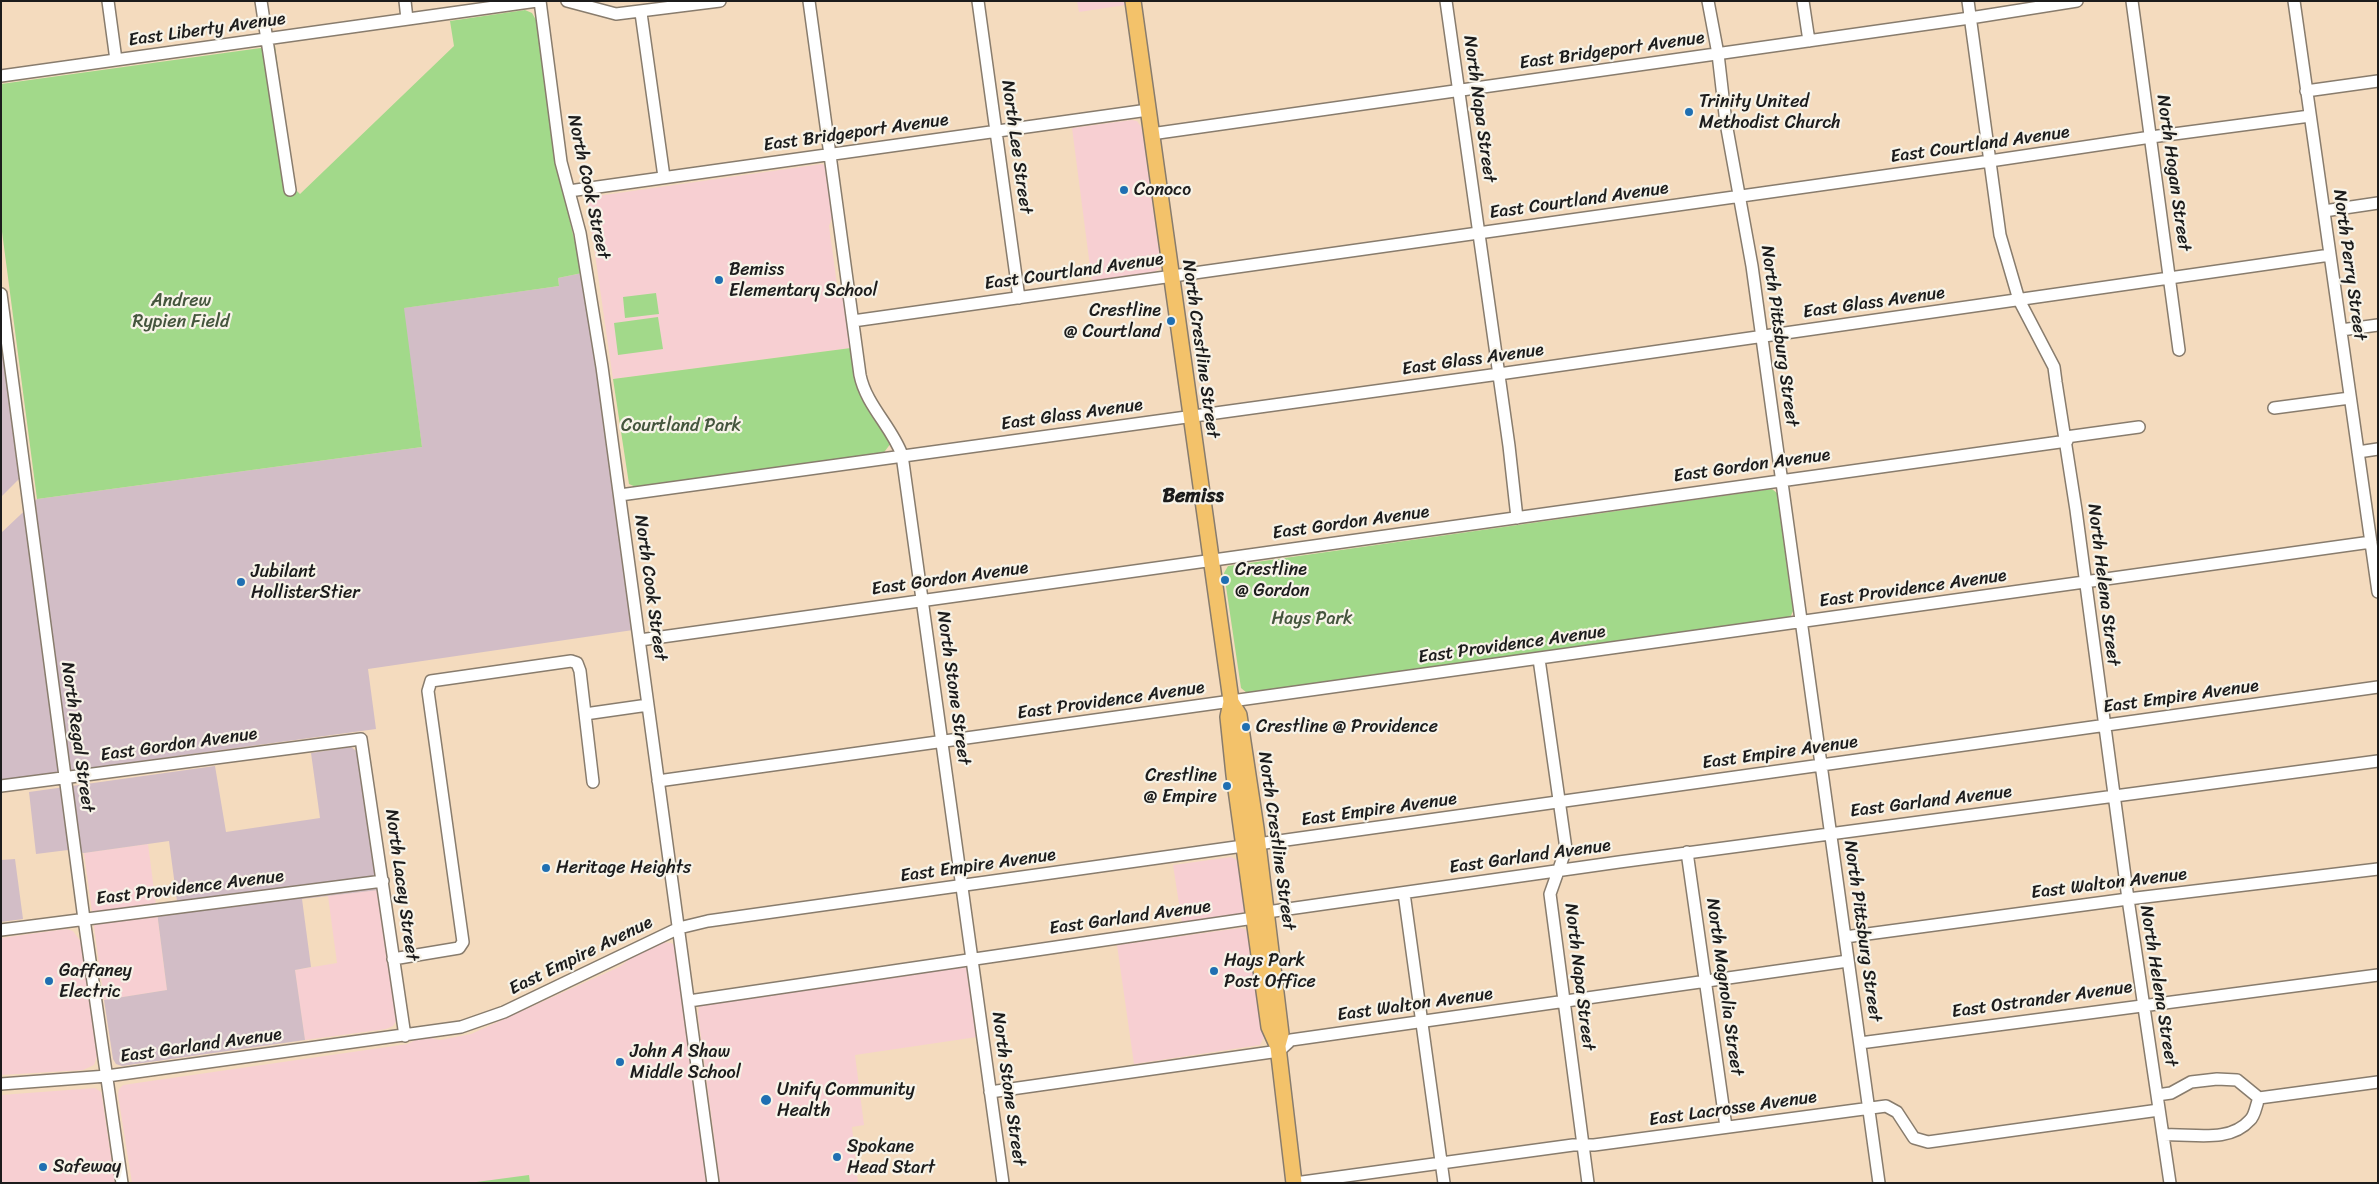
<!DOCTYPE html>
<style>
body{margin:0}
#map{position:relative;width:2379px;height:1184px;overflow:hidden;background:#f4dbbe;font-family:Sriracha,sans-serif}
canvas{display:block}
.frame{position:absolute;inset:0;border:2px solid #1c1c1c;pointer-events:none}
</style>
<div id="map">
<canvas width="2379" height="1184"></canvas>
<div class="frame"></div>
</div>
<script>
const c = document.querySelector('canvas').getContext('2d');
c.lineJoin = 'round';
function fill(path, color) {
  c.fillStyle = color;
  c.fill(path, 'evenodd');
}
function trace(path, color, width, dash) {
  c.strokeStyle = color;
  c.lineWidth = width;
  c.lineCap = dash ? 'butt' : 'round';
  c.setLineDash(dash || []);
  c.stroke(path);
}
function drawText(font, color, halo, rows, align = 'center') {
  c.font = font + ' Sriracha,sans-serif';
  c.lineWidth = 4.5;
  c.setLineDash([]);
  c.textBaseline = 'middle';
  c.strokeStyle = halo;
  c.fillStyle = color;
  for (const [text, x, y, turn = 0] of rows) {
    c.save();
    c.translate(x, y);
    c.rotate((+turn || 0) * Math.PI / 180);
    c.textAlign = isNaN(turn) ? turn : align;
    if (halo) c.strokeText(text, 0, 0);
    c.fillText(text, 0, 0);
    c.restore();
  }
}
fill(new Path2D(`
 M1077,1H1124L1125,5L1079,12Z
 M1132,120L1137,121L1142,128L1161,267L1153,273L1092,282L1072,128Z
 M822,164L827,167L833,215L829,226L838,292L845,300L851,348L613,379L587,199L590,197Z
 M148,844L167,990L104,1000L84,853Z
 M1231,857L1239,861L1245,911L1240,915L1182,923L1173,865Z
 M379,890L397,1020L393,1026L386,1029L305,1040L295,970L337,963L328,896Z
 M1240,928L1245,929L1250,935L1264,1037L1260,1045L1134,1064L1117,945Z
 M66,929L73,931L81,942L97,1056L94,1065L83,1070L1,1075V938Z
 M662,942L671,943L676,946L700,1113L698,1123L703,1160L708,1167L710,1183H132L118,1095L119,1089L123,1085L408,1044L415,1040L431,1038L440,1040L471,1034L619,967L638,953Z
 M967,965L977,1037L855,1055L864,1125L852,1127L858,1183H720L698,1015L699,1004Z
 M95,1088L101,1092L102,1097L115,1183H1V1095Z`), '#f7cfd2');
fill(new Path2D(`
 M582,273L586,287L633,630L368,669L376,729L1,780V533L37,499L422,447L403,308L559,286L558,278Z
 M1,342L19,479L1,497Z
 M351,747L359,753L379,890L302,899L311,967L295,970L305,1040L122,1066L116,1064L113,1059L104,1000L167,990L156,904L177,901L169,841L84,853L68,850L36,854L29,792L215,766L226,832L320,818L311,753Z
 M15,859L23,919L1,922V860Z`), '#d2bdc6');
fill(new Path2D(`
 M525,10L532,13L536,20L555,157L582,273L558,278L559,286L404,308L422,447L37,499L1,224V84L275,46L294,188L300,194L454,46L450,21Z
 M656,293L659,314L625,318L623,297Z
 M658,317L663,349L618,355L614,323Z
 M851,348L856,383L891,443L882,455H867L638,488L629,484L613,379Z
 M1772,489L1777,493L1793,611L1790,618L1247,693L1241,688L1224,573L1228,566Z
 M529,1175L530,1183H469Z`), '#a2d98a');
const minor = new Path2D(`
 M108,1L116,60
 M261,1L290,190
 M405,1L407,19
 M540,1L561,162L580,233L602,367L713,1183
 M567,1L616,14L720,1
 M809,1L860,375C866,405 892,427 902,455L1003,1183
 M978,1L1019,298
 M1446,1L1509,446L1517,518
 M1708,1L1718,54L1726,123L1752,266L1879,1183
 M1803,1L1809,41
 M1968,1L2000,235L2019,300L2054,367L2056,382L2076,510L2128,899L2170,1183
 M2132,1L2179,350
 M2294,1L2378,592
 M641,13L664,177
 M1,76L537,1
 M2306,91L2378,81
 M1151,134L1970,18L2077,1
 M569,191L1148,110
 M2324,211L2378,203
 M1,294L84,919L122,1183
 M853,321L1990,161L2151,137L2310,116
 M2341,330L2378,325
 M2274,408L2350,398
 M2066,437L2139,427
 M2358,452L2378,449
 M620,495L1499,374L2330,255
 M640,640L2067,441
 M1539,659L1566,849L1550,894L1588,1183
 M585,714L648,705
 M658,781L2371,542
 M1,786L361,739L405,1036
 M1687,852L1726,1127
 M1404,893L1444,1183
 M1,930L383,881
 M1845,937L2128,899L2378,869
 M393,959L459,948L463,942L428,691L431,681L571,661L577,663L580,671L593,782
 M689,1001L1254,918L1267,912L1619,862L2378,761
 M1860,1043L2378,975
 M1,1084L107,1076L461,1027L504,1012L679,928L708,921L2378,687
 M990,1092L1279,1051L1291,1040L1848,961
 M2157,1095L2171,1093L2191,1082L2217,1079L2237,1080L2259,1098L2378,1082
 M2164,1135C2191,1133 2229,1144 2250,1120C2255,1116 2256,1105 2259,1098
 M1295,1183L1573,1145H1594L1886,1106L1897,1112L1914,1138L1928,1142L2159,1110`);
const major = new Path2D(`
 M1133,1L1230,693L1231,702L1228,717L1234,775L1269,1027L1278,1047L1294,1183
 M1231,702L1239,715L1256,828L1281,1034L1278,1045`);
trace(minor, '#887c6d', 14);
trace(major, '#887c6d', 18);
trace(minor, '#fff', 11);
trace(major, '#f3c26a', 15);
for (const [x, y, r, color] of [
 [1689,112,5,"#1f6fb2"],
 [1124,190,5,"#1f6fb2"],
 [719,280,5,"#1f6fb2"],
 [1171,321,5,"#1f6fb2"],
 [1225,580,5,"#1f6fb2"],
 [241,582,5,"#1f6fb2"],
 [1246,727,5,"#1f6fb2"],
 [1227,786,5,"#1f6fb2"],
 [546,868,5,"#1f6fb2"],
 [1214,971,5,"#1f6fb2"],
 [49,981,5,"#1f6fb2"],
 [620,1062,5,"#1f6fb2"],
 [766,1100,6,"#1f6fb2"],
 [837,1157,5,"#1f6fb2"],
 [43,1167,5,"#1f6fb2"]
]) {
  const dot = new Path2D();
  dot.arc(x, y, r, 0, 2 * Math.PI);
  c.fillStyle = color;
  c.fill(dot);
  trace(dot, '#f7f3e8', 2);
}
drawText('18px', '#1c1c1c', '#f7f3e8', [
 ["East Liberty Avenue",207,30,-8],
 ["East Bridgeport Avenue",1612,51,-8],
 ["North Napa Street",1479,109,82],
 ["East Bridgeport Avenue",856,133,-8],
 ["East Courtland Avenue",1980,145,-8],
 ["North Lee Street",1016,147,82],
 ["North Hogan Street",2173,173,82],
 ["North Cook Street",588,187,78],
 ["East Courtland Avenue",1579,201,-8],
 ["North Perry Street",2349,265,82],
 ["East Courtland Avenue",1074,272,-8],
 ["East Glass Avenue",1874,303,-8],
 ["North Pittsburg Street",1779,336,82],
 ["North Crestline Street",1200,349,82],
 ["East Glass Avenue",1473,360,-8],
 ["East Glass Avenue",1072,415,-8],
 ["East Gordon Avenue",1752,466,-8],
 ["East Gordon Avenue",1351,523,-8],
 ["East Gordon Avenue",950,579,-8],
 ["North Helena Street",2103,585,83],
 ["North Cook Street",650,588,82],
 ["East Providence Avenue",1913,589,-8],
 ["East Providence Avenue",1512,645,-8],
 ["North Stone Street",953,688,82],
 ["East Empire Avenue",2181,697,-8],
 ["East Providence Avenue",1111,701,-8],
 ["North Regal Street",77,737,82],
 ["East Gordon Avenue",179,745,-8],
 ["East Empire Avenue",1780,753,-8],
 ["East Garland Avenue",1931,802,-7],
 ["East Empire Avenue",1379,810,-8],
 ["North Crestline Street",1276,841,82],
 ["East Garland Avenue",1530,857,-8],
 ["East Empire Avenue",978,866,-8],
 ["East Walton Avenue",2109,884,-7],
 ["North Lacey Street",401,885,82],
 ["East Providence Avenue",190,888,-7],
 ["East Garland Avenue",1130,918,-8],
 ["North Pittsburg Street",1862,931,82],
 ["East Empire Avenue",581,956,-26],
 ["North Napa Street",1579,977,83],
 ["North Helena Street",2158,986,81],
 ["North Magnolia Street",1724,987,82],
 ["East Ostrander Avenue",2042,1000,-8],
 ["East Walton Avenue",1415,1005,-8],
 ["East Garland Avenue",201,1046,-8],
 ["North Stone Street",1008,1089,82],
 ["East Lacrosse Avenue",1733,1109,-8]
]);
drawText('18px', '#1c1c1c', '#f7f3e8', [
 ["Trinity United",1699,102],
 ["Methodist Church",1699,123],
 ["Conoco",1134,190],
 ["Bemiss",729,270],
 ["Elementary School",729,291],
 ["Crestline",1161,311,"right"],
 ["@ Courtland",1161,332,"right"],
 ["Crestline",1235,570],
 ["@ Gordon",1235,591],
 ["Jubilant",251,572],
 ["HollisterStier",251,593],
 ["Crestline @ Providence",1256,727],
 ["Crestline",1217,776,"right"],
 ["@ Empire",1217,797,"right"],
 ["Heritage Heights",556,868],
 ["Hays Park",1224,961],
 ["Post Office",1224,982],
 ["Gaffaney",59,971],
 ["Electric",59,992],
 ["John A Shaw",630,1052],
 ["Middle School",630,1073],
 ["Unify Community",777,1090],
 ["Health",777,1111],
 ["Spokane",847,1147],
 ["Head Start",847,1168],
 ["Safeway",53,1167]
], 'left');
drawText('18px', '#44553d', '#f7f3e8', [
 ["Andrew",181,301],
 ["Rypien Field",181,322],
 ["Courtland Park",681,426],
 ["Hays Park",1312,619]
]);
drawText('bold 20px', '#1c1c1c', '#f7f3e8', [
 ["Bemiss",1193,497]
]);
</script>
